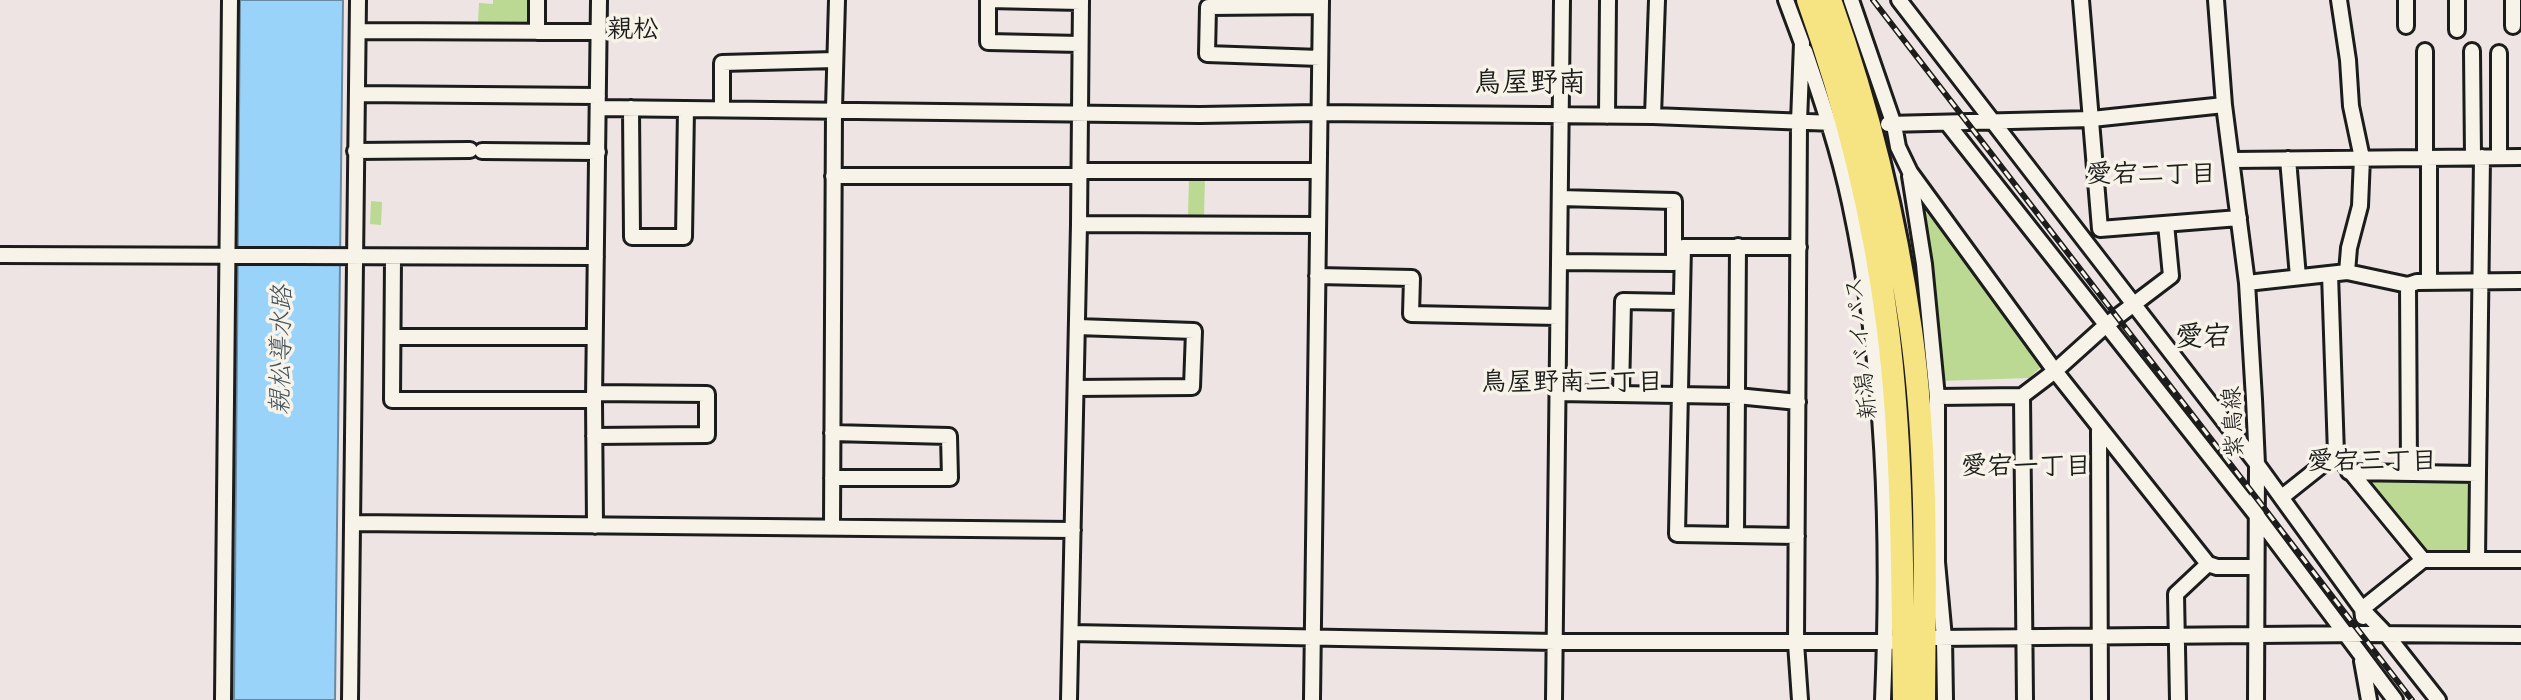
<!DOCTYPE html>
<meta charset="utf-8">
<style>
body{margin:0}
canvas{display:block;background:#eee4e4}
</style>
<canvas width="2521" height="700"></canvas>
<script>
const c = document.querySelector('canvas').getContext('2d');
c.lineJoin = 'round';
function fill(path, color) {
  c.fillStyle = color;
  c.fill(path, 'evenodd');
}
function trace(path, color, width, dash) {
  c.strokeStyle = color;
  c.lineWidth = width;
  c.lineCap = dash ? 'butt' : 'round';
  c.setLineDash(dash || []);
  c.stroke(path);
}
function drawText(font, color, halo, rows, align = 'center') {
  c.font = font + ' Mali,"Klee One",sans-serif';
  c.lineWidth = 7;
  c.setLineDash([]);
  c.textBaseline = 'middle';
  c.strokeStyle = halo;
  c.fillStyle = color;
  for (const [text, x, y, turn = 0] of rows) {
    c.save();
    c.translate(x, y);
    c.rotate((+turn || 0) * Math.PI / 180);
    c.textAlign = isNaN(turn) ? turn : align;
    if (halo) c.strokeText(text, 0, 0);
    c.fillText(text, 0, 0);
    c.restore();
  }
}
fill(new Path2D(`
 M493,0H531L530,24L478,23L479,3L493,4Z
 M1189,176H1205L1204,218L1188,217Z
 M371,201L382,202L381,225L370,224Z
 M1925,206L2044,364L2029,378L1940,381L1920,208Z
 M2472,477L2474,558H2425L2364,484L2367,479Z`), '#bbd992');
const water = new Path2D(`
 M240,0H343L335,700H234Z`);
fill(water, '#9ad3fa');
trace(water, '#688aa1', 2);
const minor = new Path2D(`
 M537,0V32
 M1786,0L1802,43L1799,122L1796,643L1800,700
 M1851,0L1894,125L1898,147L1910,172L2055,371L2208,564L2217,567H2255
 M1899,0L2257,464L2362,609L2386,634L2438,700
 M2081,0L2100,229L2239,218
 M2216,0L2224,105L2247,283L2254,399L2257,464L2256,700
 M2339,0L2348,60L2351,106L2362,158L2360,206L2349,248L2347,272
 M2457,0V30
 M2406,26V0
 M2513,26V0
 M358,31L598,32
 M1080,44L988,42V0L1081,2
 M1805,51C1822,101 1839,151 1850,203C1885,366 1890,534 1883,700
 M2472,51L2473,157
 M1320,58L1207,54L1208,7L1321,6
 M357,94L598,96
 M599,108L1200,115L1318,113L1653,116L1834,123
 M631,108L632,237H684L686,109
 M722,109V63L835,60
 M1607,116L1608,0
 M1653,116L1657,0
 M1947,123L2257,516L2395,700
 M1888,124L2092,119L2224,105
 M355,151L470,150
 M482,151L598,152
 M2499,157V53
 M2425,158V51
 M2288,159L2298,277
 M2233,160L2521,157
 M1080,171H1318
 M833,176H1080
 M1910,176L1924,264L1937,397V562L1944,638L1945,700
 M1079,224L1317,225
 M0,255L596,257
 M393,257L392,400H594
 M1559,262L1674,263V201L1560,198
 M2330,274L2336,454L2423,560
 M1317,276L1412,278L1411,314L1558,317
 M2429,282V158
 M2247,283L2347,272L2408,285L2417,282L2521,281
 M2408,285L2409,473
 M393,337H594
 M1076,388L1192,387L1194,331L1077,327
 M594,393L707,394V435L594,436
 M1558,393L1737,396L1798,402
 M1621,393L1623,301L1681,302
 M2022,396L2025,700
 M1937,397L2022,396L2055,371L2105,326L2171,276L2166,224
 M2099,430L2100,700
 M2349,472L2478,474L2477,560
 M2478,474L2482,157
 M832,478H950L949,436L832,433
 M2282,497L2336,454
 M353,523L1073,530
 M595,526L594,400L599,0
 M832,526L834,109L837,0
 M1736,534L1738,246
 M1797,536L1677,534L1683,247H1799
 M2363,617L2362,609L2423,560H2521
 M1071,633L1555,642H1891
 M1936,638L2364,634L2521,635
 M2362,661L2369,700
 M223,700L230,0
 M350,700L358,0
 M1069,700L1079,224L1081,0
 M1312,700L1321,0
 M1554,700L1562,0
 M2178,700L2176,594L2208,564`);
const highway = new Path2D(`
 M1808,0C1846,106 1874,217 1888,330C1903,452 1902,577 1904,700
 M1830,0C1868,106 1895,218 1911,330C1928,452 1925,577 1924,700`);
trace(minor, '#1c1c1c', 20);
trace(highway, '#1c1c1c', 28);
trace(minor, '#f7f3e8', 14);
trace(highway, '#f6e381', 22);
const rail = new Path2D(`
 M1873,0L2412,700`);
trace(rail, '#1c1c1c', 6);
trace(rail, '#f7f3e8', 3, [9]);
drawText('24px', '#1c1c1c', '#f7f3e8', [
 ["新潟バイパス",1861,348,-96],
 ["紫鳥線",2233,422,-93]
]);
drawText('bold 26px', '#1c1c1c', '#f7f3e8', [
 ["親松",633,29],
 ["愛宕二丁目",2151,174],
 ["鳥屋野南三丁目",1572,382],
 ["愛宕三丁目",2372,461],
 ["愛宕一丁目",2026,466]
]);
drawText('italic 26px', '#42535f', '#f7f3e8', [
 ["親松導水路",281,350,-89]
]);
drawText('bold 28px', '#1c1c1c', '#f7f3e8', [
 ["鳥屋野南",1530,82],
 ["愛宕",2203,336]
]);
</script>
